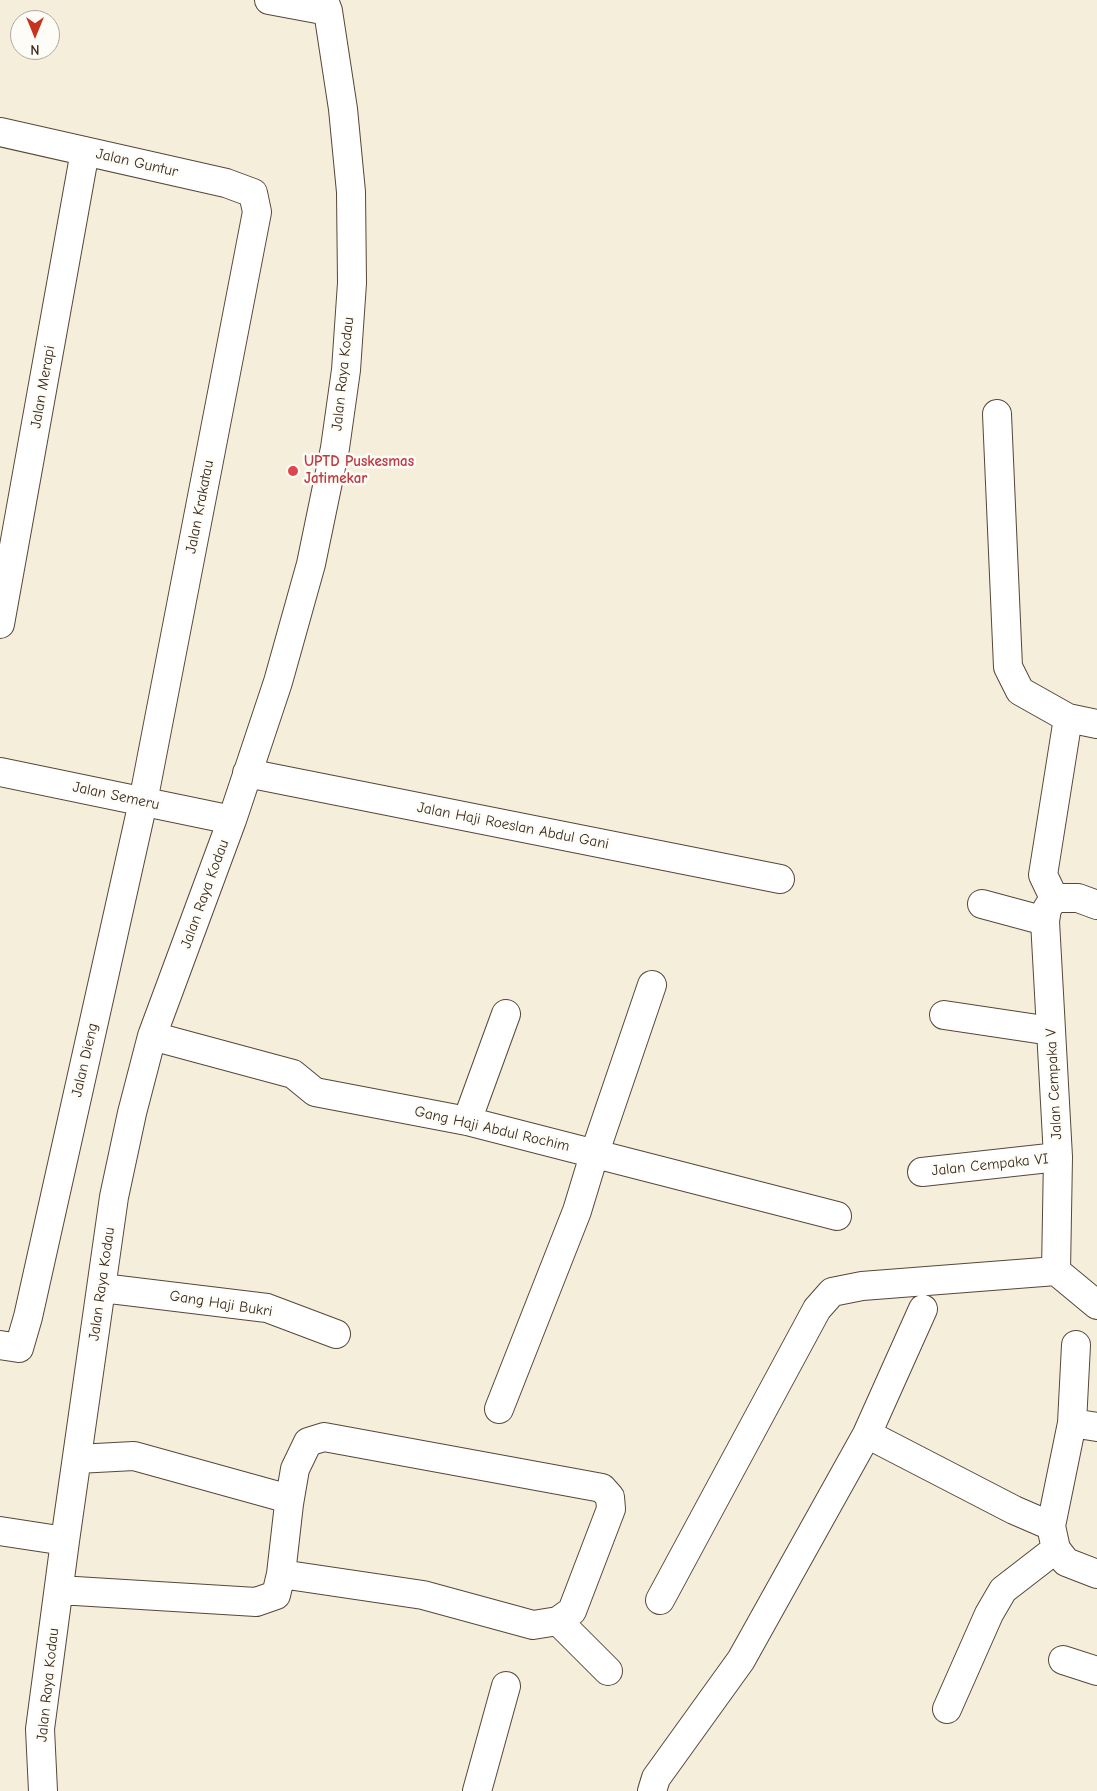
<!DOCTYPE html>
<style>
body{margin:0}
#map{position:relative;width:1097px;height:1791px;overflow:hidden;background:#f4eedb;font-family:"Comic Neue",sans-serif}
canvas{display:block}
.north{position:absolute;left:10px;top:10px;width:50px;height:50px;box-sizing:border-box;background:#fdfcf7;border:1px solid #afa8a0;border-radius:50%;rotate:180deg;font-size:14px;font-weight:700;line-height:20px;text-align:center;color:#3b2a1e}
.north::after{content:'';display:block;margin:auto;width:18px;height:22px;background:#c8321e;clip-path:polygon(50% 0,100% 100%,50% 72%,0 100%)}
</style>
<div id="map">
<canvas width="1097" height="1791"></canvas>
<div class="north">N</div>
</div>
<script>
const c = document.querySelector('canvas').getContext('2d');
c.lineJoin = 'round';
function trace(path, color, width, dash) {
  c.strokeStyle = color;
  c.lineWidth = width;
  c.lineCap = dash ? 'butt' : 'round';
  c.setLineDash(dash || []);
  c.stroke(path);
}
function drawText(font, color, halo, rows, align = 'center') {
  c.font = font + ' "Comic Neue",sans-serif';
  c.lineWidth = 5;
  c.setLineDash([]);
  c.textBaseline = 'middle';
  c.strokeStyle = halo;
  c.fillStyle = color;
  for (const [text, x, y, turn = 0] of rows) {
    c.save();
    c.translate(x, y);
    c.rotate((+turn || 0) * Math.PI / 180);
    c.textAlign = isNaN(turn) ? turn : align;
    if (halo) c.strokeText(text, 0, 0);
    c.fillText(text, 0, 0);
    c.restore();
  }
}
const minor = new Path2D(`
 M269,0L328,11
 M0,132L226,183L253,193L257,212L143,802L28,1317L19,1348L0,1345
 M997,414L1008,667L1020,691L1068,718L1097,724
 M0,624L85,151
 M0,772L232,820
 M247,773L780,879
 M1054,898L1047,909L1045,921L1058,1157L1056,1271
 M1054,898L1043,875L1068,718
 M1054,898H1078L1097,905
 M982,904L1045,921
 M944,1015L1051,1031
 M152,1036L293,1074L315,1092L467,1121L837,1216
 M467,1121L506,1014
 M922,1172L1058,1157
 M1056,1271L1097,1305
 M102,1288L267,1308L336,1334
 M1076,1345L1072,1423L1051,1526L1056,1549L1066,1562L1097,1574
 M499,1409L577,1211L594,1155L652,985
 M1072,1423L1097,1427
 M867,1434L1014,1510L1051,1526
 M0,1531L65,1541
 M281,1574L423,1595L533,1625L558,1621L572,1611L611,1509L610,1497L602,1488L324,1437L308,1442L295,1469L289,1504
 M59,1590L256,1602L276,1595L281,1574L289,1504L282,1497L134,1456L77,1459
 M660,1600L817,1309L832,1292L862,1286L1056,1271
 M558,1621L608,1671
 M1063,1660L1097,1671
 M947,1709L989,1614L1003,1590L1056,1549
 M43,1791L40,1729L65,1541L114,1197L132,1113L152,1036L232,820L278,682L311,564L335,448L346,370L352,283L351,192L343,109L328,11L324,0
 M477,1791L506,1686
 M652,1791L656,1778L741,1660L867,1434L923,1309`);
trace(minor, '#57473a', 30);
trace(minor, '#fff', 28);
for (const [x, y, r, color] of [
 [293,471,6,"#e0444e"]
]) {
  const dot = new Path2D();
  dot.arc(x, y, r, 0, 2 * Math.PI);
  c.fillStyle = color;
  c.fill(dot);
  trace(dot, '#fdfcf7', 2);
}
drawText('15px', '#3b2a1e', '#fdfcf7', [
 ["Jalan Guntur",137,163,13],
 ["Jalan Raya Kodau",343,374,-84],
 ["Jalan Merapi",43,387,-80],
 ["Jalan Krakatau",200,507,-79],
 ["Jalan Semeru",116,796,12],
 ["Jalan Haji Roeslan Abdul Gani",513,826,11],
 ["Jalan Raya Kodau",205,894,-70],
 ["Jalan Dieng",85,1060,-77],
 ["Jalan Cempaka V",1054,1084,-93],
 ["Gang Haji Abdul Rochim",492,1129,13],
 ["Jalan Cempaka VI",990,1165,-6],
 ["Jalan Raya Kodau",102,1284,-82],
 ["Gang Haji Bukri",221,1304,9],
 ["Jalan Raya Kodau",48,1685,-84]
]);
drawText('bold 15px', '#be3a42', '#fdfcf7', [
 ["UPTD Puskesmas",304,462],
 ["Jatimekar",304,479]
], 'left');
</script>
